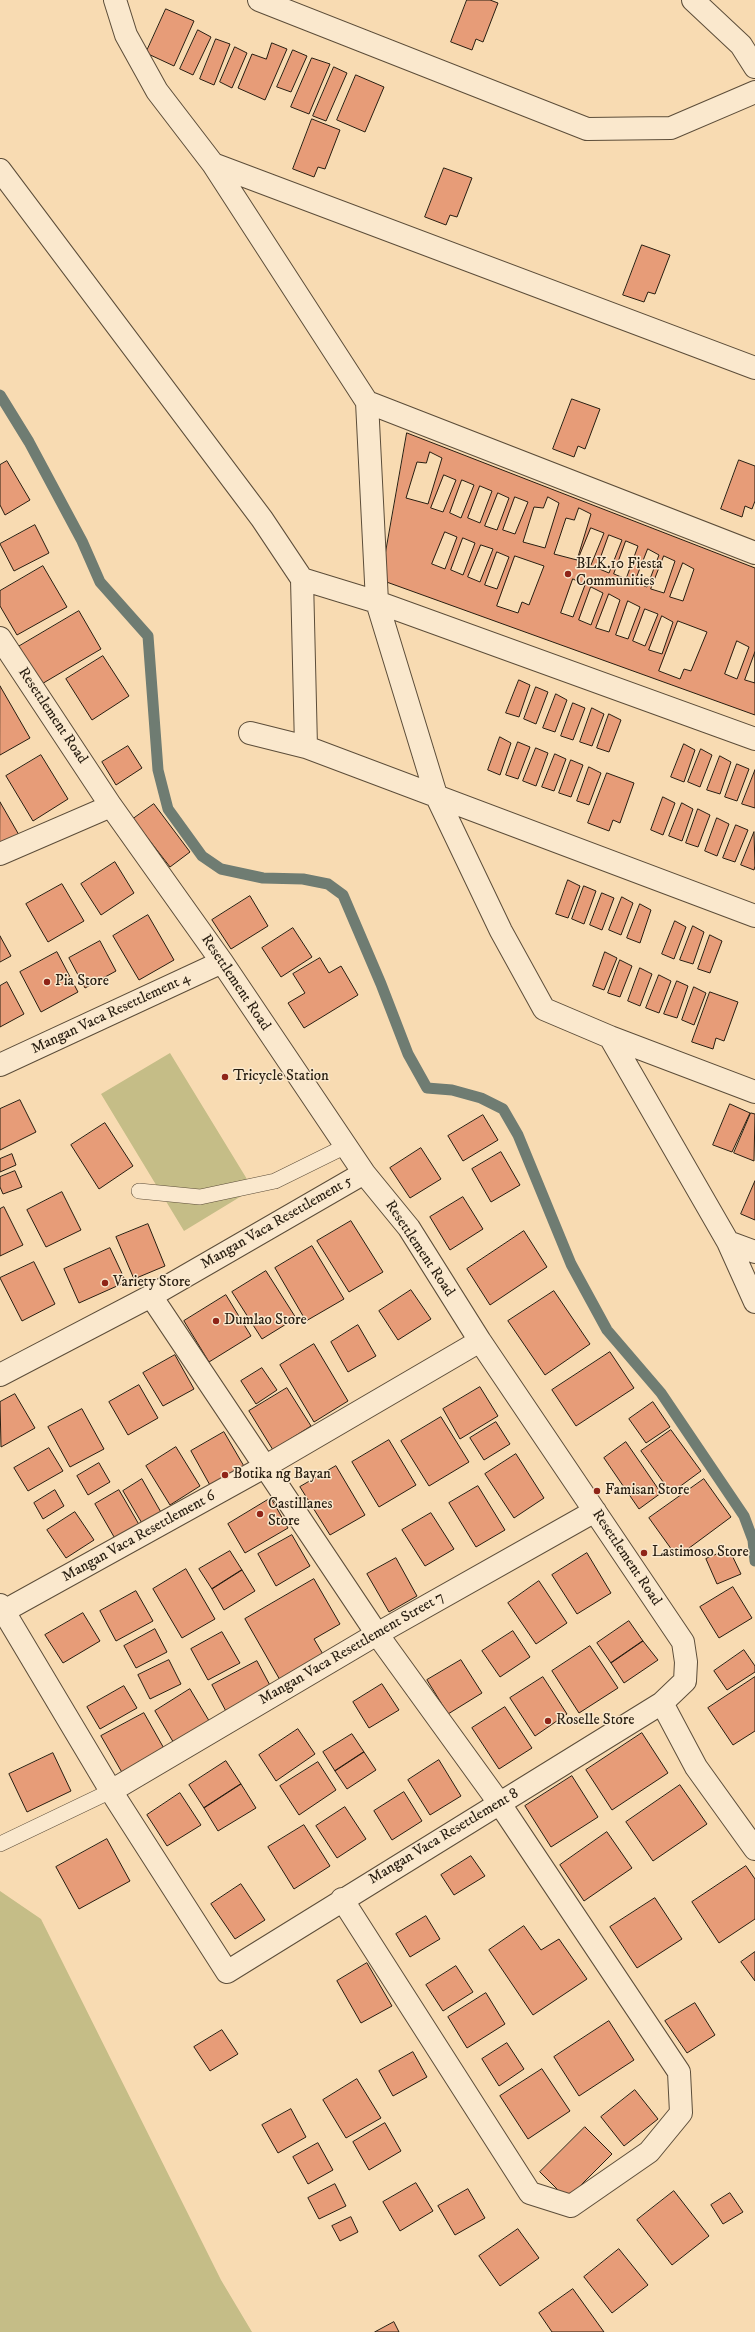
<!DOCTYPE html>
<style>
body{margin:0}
canvas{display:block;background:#f8dbb2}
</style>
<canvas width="755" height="2332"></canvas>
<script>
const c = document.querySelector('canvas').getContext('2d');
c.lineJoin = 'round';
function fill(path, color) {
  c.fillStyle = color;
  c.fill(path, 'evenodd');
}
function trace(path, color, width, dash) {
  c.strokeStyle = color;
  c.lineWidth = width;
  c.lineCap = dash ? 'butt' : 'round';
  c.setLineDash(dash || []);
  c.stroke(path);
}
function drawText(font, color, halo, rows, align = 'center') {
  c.font = font + ' "IM FELL DW Pica",serif';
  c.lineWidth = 3;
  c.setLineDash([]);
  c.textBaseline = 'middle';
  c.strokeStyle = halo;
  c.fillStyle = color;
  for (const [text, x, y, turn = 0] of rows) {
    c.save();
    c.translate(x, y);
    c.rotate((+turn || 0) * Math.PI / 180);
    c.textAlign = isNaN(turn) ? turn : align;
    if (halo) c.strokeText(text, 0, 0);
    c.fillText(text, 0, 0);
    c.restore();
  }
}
fill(new Path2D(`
 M170,1053L253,1189L184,1231L101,1094Z
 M0,1891L41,1919L221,2280L252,2332H0Z`), '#c5bd87');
trace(new Path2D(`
 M0,395L29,442L82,541L100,582L148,636L158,770L168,809L202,856L221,869L263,878L303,879L328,884L343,895L381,984L408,1054L427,1088L452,1090L481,1098L503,1109L518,1135L571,1264L607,1330L661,1393L744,1516L753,1540L755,1561`), '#6f7c72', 11);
const building = new Path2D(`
 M467,0H490L498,3L483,42L476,39L472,50L451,42Z
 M166,9L194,21L174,66L146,53Z
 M198,30L211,37L193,75L180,69Z
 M216,39L230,44L214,85L200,79Z
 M272,43L287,49L265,100L238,88L252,54L266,59Z
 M235,47L247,53L232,88L220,82Z
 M293,50L307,56L291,92L277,87Z
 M312,58L330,64L309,114L291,107Z
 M334,67L347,73L326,121L313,116Z
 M356,75L384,87L365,132L337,120Z
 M312,119L340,130L325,169L318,167L314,177L293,169Z
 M444,168L472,178L457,217L450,215L446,225L425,217Z
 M642,245L670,255L655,294L648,292L644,302L623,295Z
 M572,399L600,409L585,449L578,446L574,457L553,449Z
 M407,433L755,568V715L381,580Z
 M430,452L442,458L428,504L406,498L417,462L426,463Z
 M739,460L755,466V501L752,509L745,506L742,517L721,509Z
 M7,461L30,500L5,515L0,505V465Z
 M444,475L456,480L443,512L431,508Z
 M462,480L474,485L461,518L450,513Z
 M480,486L492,491L480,523L468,518Z
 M498,493L509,498L497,530L485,526Z
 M515,497L528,502L515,534L503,530Z
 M548,497L559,503L545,548L523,542L534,507L543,508Z
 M579,508L591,514L577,560L554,554L566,518L574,520Z
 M35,525L49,553L14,571L0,544Z
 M591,528L604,533L591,565L578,560Z
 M445,532L457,537L445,569L432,564Z
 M609,535L622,540L609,573L597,568Z
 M463,538L475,543L463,575L451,570Z
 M626,541L638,546L626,579L614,574Z
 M481,545L493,549L480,582L468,577Z
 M648,549L659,555L647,587L635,582Z
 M497,552L509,557L497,589L485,585Z
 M515,556L544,566L529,605L522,602L518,613L497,606Z
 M664,556L675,561L664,593L651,589Z
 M683,563L694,569L683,601L670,597Z
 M43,566L67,607L17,635L0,606V591Z
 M573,579L585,585L573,617L561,613Z
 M591,587L603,593L591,625L579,620Z
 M609,594L620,600L609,632L596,628Z
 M628,601L640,607L628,639L616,635Z
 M645,609L658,614L645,646L633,641Z
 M79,611L101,649L40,685L18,647Z
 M662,616L673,622L662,654L649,650Z
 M678,621L707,632L691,671L684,669L680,679L659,671Z
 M737,641L749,647L737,679L725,674Z
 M755,652V683L745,680Z
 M103,656L129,696L92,720L66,679Z
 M519,680L530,685L519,717L506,713Z
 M0,686L30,738L0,755Z
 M536,687L548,692L536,724L524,719Z
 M556,694L567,700L555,732L543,728Z
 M573,703L585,708L573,740L561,736Z
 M592,708L604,714L592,746L580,742Z
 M609,714L621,720L609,752L597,748Z
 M500,737L511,743L500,775L488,770Z
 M518,742L530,747L518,779L506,775Z
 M684,744L695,750L684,782L671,777Z
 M128,746L142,768L116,785L102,762Z
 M536,748L548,753L536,786L523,781Z
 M701,749L712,755L700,787L688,782Z
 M555,754L566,759L554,791L542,787Z
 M41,755L68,799L33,821L6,776Z
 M720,756L731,762L720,794L707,790Z
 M571,760L583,765L571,797L559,793Z
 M737,764L749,769L737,801L725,797Z
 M589,767L601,773L589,805L577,801Z
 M755,770V808L742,804Z
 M607,773L634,783L620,823L613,820L609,831L588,823Z
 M663,797L675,803L663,835L651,830Z
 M0,802L19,835L0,845Z
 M682,803L693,809L682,841L669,836Z
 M154,804L190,852L170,867L133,819Z
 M698,809L710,815L698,847L686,843Z
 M717,818L729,824L717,856L705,851Z
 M736,825L748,830L735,862L723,858Z
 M754,832L755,866L754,870L741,865Z
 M115,862L134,893L101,915L81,884Z
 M568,880L580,886L568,918L556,914Z
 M62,884L84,921L48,942L26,904Z
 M584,886L596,891L584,924L572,919Z
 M602,893L614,898L602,930L590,925Z
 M250,896L268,926L231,949L212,920Z
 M622,897L633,903L621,935L609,930Z
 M640,904L651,910L640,943L627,938Z
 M148,915L174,960L139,980L113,936Z
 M675,921L686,927L674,959L662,954Z
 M693,926L704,932L693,964L680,960Z
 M293,928L312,957L281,977L262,948Z
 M710,935L722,941L710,973L698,969Z
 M0,936L11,956L0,962Z
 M100,941L116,971L85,988L69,958Z
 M57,952L78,992L41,1012L20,972Z
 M605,952L617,958L604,990L593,986Z
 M320,958L329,973L341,966L358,995L304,1028L288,1003L305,993L293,974Z
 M620,960L632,966L620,997L608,993Z
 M640,968L652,974L640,1006L628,1001Z
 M659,975L671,981L659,1013L646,1008Z
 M677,981L688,986L677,1018L664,1014Z
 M7,982L24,1014L0,1027V986Z
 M694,987L706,993L694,1025L682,1020Z
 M710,992L738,1002L724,1041L716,1038L713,1049L692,1042Z
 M20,1100L36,1132L0,1150V1109Z
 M730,1104L750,1113L732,1152L713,1145Z
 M751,1113L755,1114L754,1161L734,1153Z
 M483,1115L498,1140L463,1161L448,1136Z
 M105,1123L133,1166L99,1189L71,1145Z
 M421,1148L441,1179L410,1198L390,1168Z
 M501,1152L520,1185L491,1202L472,1169Z
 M12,1154L16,1165L0,1172V1159Z
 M15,1171L22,1187L3,1194L0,1187V1177Z
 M755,1181V1220L741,1214Z
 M62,1192L81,1230L46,1247L27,1210Z
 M463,1197L483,1229L450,1250L430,1217Z
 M4,1207L23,1245L0,1256V1209Z
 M351,1221L383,1272L349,1292L317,1241Z
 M148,1224L165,1266L134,1279L116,1237Z
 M524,1231L547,1267L490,1305L467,1269Z
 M312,1246L344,1299L306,1321L275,1268Z
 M110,1248L126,1282L79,1303L64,1269Z
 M34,1262L55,1304L22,1321L0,1278Z
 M266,1271L296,1318L262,1339L232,1292Z
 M411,1290L431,1319L398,1340L379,1311Z
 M554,1291L590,1344L545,1375L508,1321Z
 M226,1295L251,1336L209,1362L184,1321Z
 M358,1325L376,1356L348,1372L331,1342Z
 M314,1344L348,1401L314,1422L280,1365Z
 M610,1352L634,1388L576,1426L552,1390Z
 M175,1355L194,1389L163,1406L143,1373Z
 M262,1368L277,1390L256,1404L241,1381Z
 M139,1385L158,1418L128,1435L109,1402Z
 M480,1387L498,1416L460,1439L443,1409Z
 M287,1388L311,1426L273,1450L249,1411Z
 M15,1394L35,1428L1,1447L0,1402Z
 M653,1402L670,1427L646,1443L629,1419Z
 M82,1409L104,1449L70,1467L48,1427Z
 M441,1417L469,1462L429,1486L401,1441Z
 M496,1422L510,1444L484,1460L470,1438Z
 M671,1430L701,1471L671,1493L641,1451Z
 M224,1432L245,1468L211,1487L191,1451Z
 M389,1440L416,1485L379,1507L352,1462Z
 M626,1442L661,1493L639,1509L604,1458Z
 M176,1447L200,1486L170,1505L146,1466Z
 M49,1448L63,1471L28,1491L14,1468Z
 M516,1454L544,1498L514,1518L485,1474Z
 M99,1463L110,1482L88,1495L77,1476Z
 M336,1466L365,1515L330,1535L300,1487Z
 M142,1479L162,1514L143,1525L123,1491Z
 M704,1479L731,1517L677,1557L649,1518Z
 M478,1486L505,1530L476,1547L449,1503Z
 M55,1490L64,1506L43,1519L34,1503Z
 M119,1490L141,1528L117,1542L95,1504Z
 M271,1498L288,1528L245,1553L228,1524Z
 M75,1512L94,1540L66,1558L47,1530Z
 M431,1513L454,1549L425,1566L402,1530Z
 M292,1535L310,1566L276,1586L258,1554Z
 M729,1549L741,1574L717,1584L706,1559Z
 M230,1551L242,1570L212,1589L199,1569Z
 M587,1553L611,1593L577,1614L552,1575Z
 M396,1558L417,1596L389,1612L367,1574Z
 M186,1569L215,1619L182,1638L153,1589Z
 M242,1570L255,1591L224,1610L212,1589Z
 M314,1579L340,1624L314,1639L324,1656L280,1680L245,1619Z
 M539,1581L567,1623L536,1644L508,1603Z
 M733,1587L752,1618L719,1638L700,1607Z
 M136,1591L153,1621L116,1641L100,1611Z
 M83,1613L100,1641L63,1663L45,1635Z
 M629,1621L643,1641L611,1663L597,1643Z
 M155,1629L167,1652L136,1668L124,1646Z
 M513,1631L530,1657L500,1677L482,1651Z
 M222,1632L240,1663L208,1680L191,1649Z
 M643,1641L658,1660L624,1683L611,1663Z
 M590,1646L618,1688L579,1713L552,1671Z
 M744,1650L755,1666V1672L727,1690L714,1671Z
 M169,1660L181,1684L150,1699L138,1675Z
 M461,1660L482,1693L448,1714L427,1680Z
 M257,1661L273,1691L228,1715L212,1685Z
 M543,1677L567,1714L535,1736L510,1698Z
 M755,1677V1731L733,1745L708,1708Z
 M382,1684L399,1710L369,1728L353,1702Z
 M124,1686L137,1708L100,1729L87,1707Z
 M190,1689L211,1724L175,1745L155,1711Z
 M505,1707L532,1748L499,1769L472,1728Z
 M144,1713L166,1752L124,1776L101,1736Z
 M298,1729L315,1754L276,1781L259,1755Z
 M642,1733L668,1773L612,1810L586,1770Z
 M352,1734L364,1752L335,1771L323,1752Z
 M364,1752L376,1770L347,1789L335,1771Z
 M53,1753L71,1791L27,1812L9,1774Z
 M439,1760L461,1796L430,1815L408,1780Z
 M226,1761L241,1784L204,1808L189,1785Z
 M318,1762L336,1790L299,1815L280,1786Z
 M572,1776L598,1817L551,1847L525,1806Z
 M241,1784L256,1808L218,1831L204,1808Z
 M680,1785L707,1824L653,1861L626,1822Z
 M404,1792L422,1821L392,1840L374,1811Z
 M180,1793L201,1825L167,1846L147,1815Z
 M345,1807L366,1839L337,1858L316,1826Z
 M304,1825L330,1866L294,1889L268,1847Z
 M607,1832L632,1868L584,1901L560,1865Z
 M107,1839L130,1881L79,1909L56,1867Z
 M471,1856L485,1876L454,1895L441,1875Z
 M746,1866L755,1879V1919L719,1943L692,1902Z
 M241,1884L265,1920L235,1939L211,1904Z
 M655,1898L682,1939L637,1968L610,1927Z
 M426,1916L440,1939L410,1957L396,1934Z
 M524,1926L541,1950L559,1939L587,1979L533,2015L489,1950Z
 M755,1952V1981L741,1962Z
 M367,1963L392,2006L361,2023L337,1981Z
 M456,1966L473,1992L443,2011L426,1985Z
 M486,1993L505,2024L467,2048L448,2017Z
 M695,2003L715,2035L687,2053L665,2021Z
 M609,2021L634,2060L579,2096L554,2057Z
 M222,2030L238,2054L210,2071L194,2047Z
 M507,2043L524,2069L499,2086L482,2059Z
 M413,2052L427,2077L393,2096L379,2071Z
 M542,2069L570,2111L528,2139L500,2096Z
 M357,2079L381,2118L346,2138L323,2100Z
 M635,2090L658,2119L624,2146L601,2117Z
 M291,2109L306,2137L278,2153L262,2125Z
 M385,2123L401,2151L369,2170L353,2142Z
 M585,2127L612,2154L567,2199L540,2172Z
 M318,2143L333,2170L308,2184L293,2157Z
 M416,2183L433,2211L400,2231L383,2202Z
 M335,2184L346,2206L319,2219L308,2198Z
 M468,2189L485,2218L455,2235L438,2206Z
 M674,2191L709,2236L672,2265L637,2220Z
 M730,2193L743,2212L723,2224L711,2205Z
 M351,2217L358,2232L340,2241L332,2226Z
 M518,2229L539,2258L500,2286L479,2256Z
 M619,2249L648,2285L612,2313L584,2277Z
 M573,2289L604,2332H552L539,2313Z
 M394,2322L399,2332H375Z`);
fill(building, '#e79c78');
trace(building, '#281e11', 1);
const service = new Path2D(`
 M139,1191L200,1197L275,1181L346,1146
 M0,1844L111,1791`);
const minor = new Path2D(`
 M115,0L126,35L157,91L213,164L367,402L377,602L436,795L501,931L544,1009L610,1037L728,1242L755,1302
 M259,0L587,129L671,128L755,92
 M693,0L741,45L755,67
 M213,164L755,368
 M0,170L262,519L302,579L377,602L755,739
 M367,402L755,553
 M302,579L306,747
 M0,638L111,806L222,962L364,1173L409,1228L480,1341L683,1642L686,1662L685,1681L662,1703L696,1767L755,1849
 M250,733L306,747L755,916
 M0,854L111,806
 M610,1037L755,1092
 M0,1065L222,962
 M728,1242L755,1252
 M151,1296L377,1634L500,1804L679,2072L681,2113L649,2152L571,2206L530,2193L342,1899
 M0,1375L151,1296L364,1173
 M0,1605L111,1791L227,1972L662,1703
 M4,1611L266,1466L480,1341
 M111,1791L377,1634L595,1511`);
trace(service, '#5c4d39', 16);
trace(minor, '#5c4d39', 24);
trace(service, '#fae8cd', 15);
trace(minor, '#fae8cd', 22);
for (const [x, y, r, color] of [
 [568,574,4,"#8f2418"],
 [47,982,4,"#8f2418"],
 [225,1077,4,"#8f2418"],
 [105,1283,4,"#8f2418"],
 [216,1321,4,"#8f2418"],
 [225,1475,4,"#8f2418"],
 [597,1491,4,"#8f2418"],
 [260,1514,4,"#8f2418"],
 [644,1553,4,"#8f2418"],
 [548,1721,4,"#8f2418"]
]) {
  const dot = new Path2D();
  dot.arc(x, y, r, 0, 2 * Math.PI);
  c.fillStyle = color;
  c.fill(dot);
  trace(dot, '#fae8cd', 1.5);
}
drawText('15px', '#281e11', '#fae8cd', [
 ["BLK.10 Fiesta",576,565],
 ["Communities",576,582],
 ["Pia Store",55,982],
 ["Tricycle Station",233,1077],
 ["Variety Store",113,1283],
 ["Dumlao Store",224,1321],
 ["Botika ng Bayan",233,1475],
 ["Famisan Store",605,1491],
 ["Castillanes",268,1505],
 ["Store",268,1522],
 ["Lastimoso Store",652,1553],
 ["Roselle Store",556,1721]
], 'left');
drawText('15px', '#281e11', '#fae8cd', [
 ["Resettlement Road",52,716,56],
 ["Resettlement Road",235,983,56],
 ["Mangan Vaca Resettlement 4",111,1014,-25],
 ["Mangan Vaca Resettlement 5",277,1223,-30],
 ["Resettlement Road",419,1249,56],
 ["Mangan Vaca Resettlement 6",139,1537,-29],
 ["Resettlement Road",626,1558,56],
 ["Mangan Vaca Resettlement Street 7",352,1649,-30],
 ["Mangan Vaca Resettlement 8",444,1837,-31]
]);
</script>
